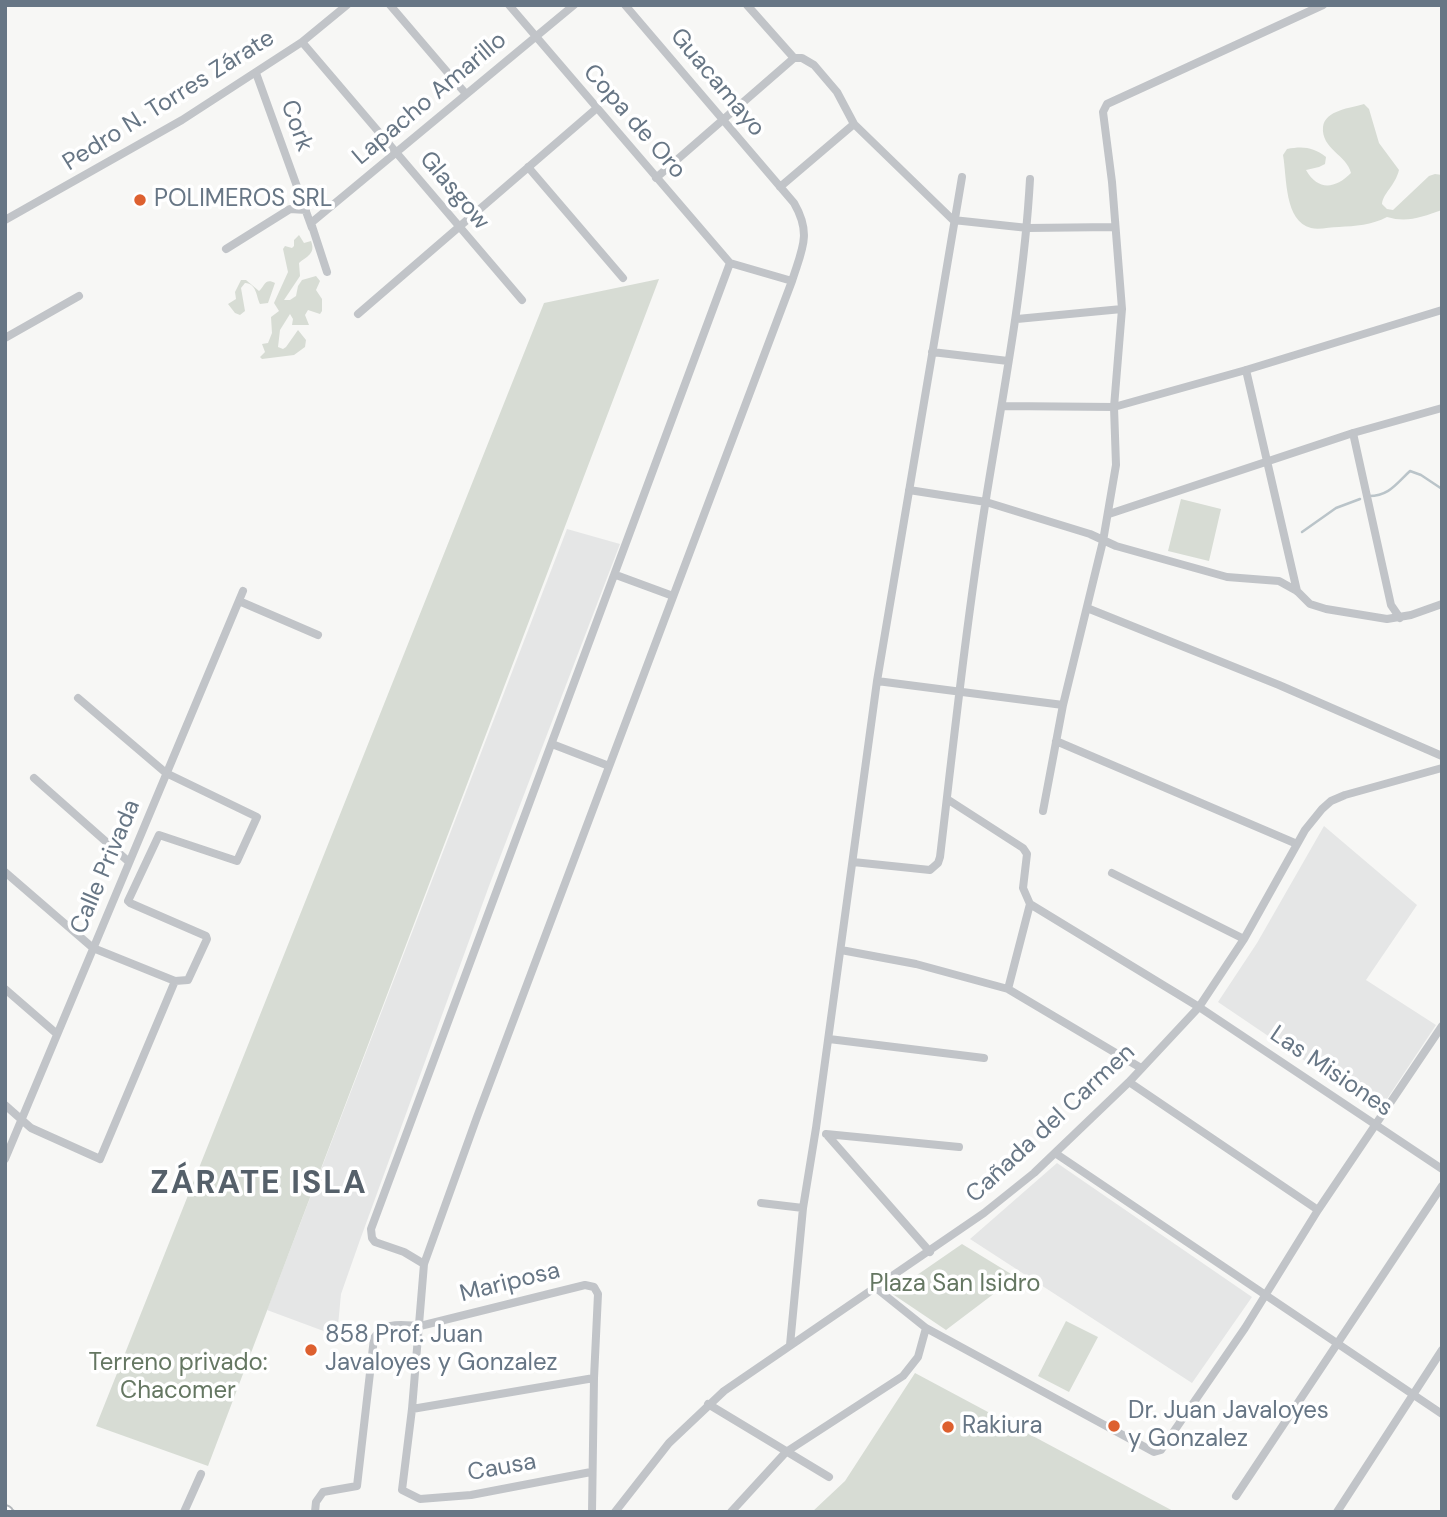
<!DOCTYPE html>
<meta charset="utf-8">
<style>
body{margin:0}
#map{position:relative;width:1447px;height:1517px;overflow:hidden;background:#f7f7f5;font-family:"DM Sans",sans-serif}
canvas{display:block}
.frame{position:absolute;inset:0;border:7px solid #677685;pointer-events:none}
</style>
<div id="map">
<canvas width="1447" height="1517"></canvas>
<div class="frame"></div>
</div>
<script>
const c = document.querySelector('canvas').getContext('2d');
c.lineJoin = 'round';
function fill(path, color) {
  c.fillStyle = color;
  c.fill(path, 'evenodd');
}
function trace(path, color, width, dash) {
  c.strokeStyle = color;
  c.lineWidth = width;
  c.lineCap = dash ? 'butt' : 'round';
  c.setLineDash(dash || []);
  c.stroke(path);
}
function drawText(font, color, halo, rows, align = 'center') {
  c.font = font + ' "DM Sans",sans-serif';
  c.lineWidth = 7;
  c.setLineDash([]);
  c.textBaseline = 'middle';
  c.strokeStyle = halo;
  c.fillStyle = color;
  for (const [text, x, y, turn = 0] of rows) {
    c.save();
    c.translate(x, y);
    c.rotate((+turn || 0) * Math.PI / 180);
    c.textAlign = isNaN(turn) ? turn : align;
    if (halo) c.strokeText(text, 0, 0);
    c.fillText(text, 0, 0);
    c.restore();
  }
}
fill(new Path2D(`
 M567,529L620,544L489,886L360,1240L341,1294L337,1336L267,1310Z
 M1324,826L1417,905L1366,980L1436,1025L1379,1111L1218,1002L1257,943Z
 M1057,1163L1252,1297L1192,1383L970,1239Z`), '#e5e6e6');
fill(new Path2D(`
 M1364,104L1369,109L1379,143L1399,170C1395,186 1383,193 1382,204L1387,209L1393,210L1429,176L1435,174L1442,175V210C1422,217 1407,223 1387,217C1372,225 1355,226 1339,227C1330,227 1319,230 1311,228C1284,221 1287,177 1283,155L1287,149C1303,146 1313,147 1326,157L1325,164L1319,167L1306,170C1318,191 1335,189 1351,173C1347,155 1321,149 1323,127C1325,110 1351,108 1364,104Z
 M299,235L304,243L311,241C316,254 307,256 299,263L300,276L284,300H290L296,296L298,286L302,280L316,276L320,281L316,290L322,299V311L320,314L308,310L305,315L309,325H292L293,319L290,314L280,330L278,347L283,349L286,347L298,330L306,340L305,347L294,355L262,359L260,357L265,352L262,344L268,343L272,333L271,317L279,311L274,303L288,272L283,249L285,246L292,248L294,246V240Z
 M659,279L208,1466L96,1426L544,303Z
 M241,280H246L259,291C264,287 265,277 275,283L268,303L260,304C256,296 257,284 245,283L241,288L245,311L240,315L235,313L228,304L236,299L235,292Z
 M1181,499L1221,509L1209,561L1168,551Z
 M962,1244L1016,1277L946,1330L891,1293Z
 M1066,1321L1098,1337L1069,1392L1038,1376Z
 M915,1373L1175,1512H812L845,1481Z`), '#d7dcd4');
trace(new Path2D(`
 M1369,496C1389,496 1396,484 1410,471L1421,475L1442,489
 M1302,532L1336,508L1360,499
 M5,1506L16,1512`), '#bac4c9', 2.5);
const major = new Path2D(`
 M5,1511L7,1512`);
trace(major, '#b4b8bc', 14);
trace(new Path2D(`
 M390,5L466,94
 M509,5L730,263
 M747,5L794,58H802L814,65L837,92L854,124L953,220L1028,228L1114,227
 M302,42L522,300
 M256,73L312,228
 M528,167L623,278
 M656,178L794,58
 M780,187L854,124
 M5,220L182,120L302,42L347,5
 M226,249L290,209L306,210
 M730,263L792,281
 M327,272L311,223L574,5
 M358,314L597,108
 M1017,319L1122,309
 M5,338L79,296
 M932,352L1008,361
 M1246,370L1297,591
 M1002,406L1114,407L1246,370L1442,310
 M1353,433L1391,605L1400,618
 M909,490L986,502L1090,534L1116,546L1227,577L1279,581L1297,591L1310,604L1326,609L1387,619L1411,615L1442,604
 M1109,514L1353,433L1442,408
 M616,575L673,596
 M239,601L318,635
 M1087,608L1279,685L1442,756
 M877,681L1063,705
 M1056,741L1297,844
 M552,744L609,766
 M34,778L129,862
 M947,799L1023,848L1027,854L1023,888L1030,904L1199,1007L1442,1169
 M1043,811L1063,705L1103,541L1116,465L1114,407L1122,309L1112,182L1103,112L1107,104L1323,5
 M853,862L930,870L938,863L940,857C954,738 967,618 986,499C1003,393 1024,287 1030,179
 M5,872L93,948L175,981L188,980L207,939L206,936L130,903L128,901L159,835L237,861L257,817L166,773L78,698
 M1112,873L1244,939
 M841,950L916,964L1008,989L1141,1068
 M5,989L57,1034
 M1008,989L1030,904
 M829,1039L984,1058
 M1129,1082L1318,1210
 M5,1105L31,1128L100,1159L175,981
 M826,1134L959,1147
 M828,1136L930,1252
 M1055,1153L1442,1414
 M5,1159L243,591
 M761,1203L803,1208
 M424,1264L404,1252L375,1242L372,1238L371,1229L730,263
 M876,1288L926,1328L1154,1452L1161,1450L1245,1328L1318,1210L1442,1026
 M790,1345L803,1208L816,1128L877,681L962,177
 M708,1404L829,1477
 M412,1409L594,1378
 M591,1472L471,1495L420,1499L402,1490L412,1409L424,1264L477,1117L792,281C802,249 812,234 794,203L625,5
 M1236,1496L1442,1186
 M184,1512L201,1474
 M315,1512L316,1502L323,1492L357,1486L374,1338C385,1321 401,1325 420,1326L585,1285L594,1287L598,1294L594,1378L592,1512
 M615,1512L669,1443L724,1391L984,1213L1034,1173L1129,1082L1199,1007L1244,939L1305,830L1322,809L1331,801L1345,795L1442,768
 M731,1512L786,1452L903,1376L918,1357L926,1328
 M1337,1512L1442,1350`), '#c1c4c8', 8);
trace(major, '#fff', 10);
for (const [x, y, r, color] of [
 [140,200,7,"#dd602f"],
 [311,1350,7,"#dd602f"],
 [1114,1426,7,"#dd602f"],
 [948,1427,7,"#dd602f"]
]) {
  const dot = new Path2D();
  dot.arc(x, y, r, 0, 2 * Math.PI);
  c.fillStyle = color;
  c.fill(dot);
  trace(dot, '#fff', 2.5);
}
drawText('24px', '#677685', '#fff', [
 ["Guacamayo",717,83,50],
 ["Lapacho Amarillo",430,99,-40],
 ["Pedro N. Torres Zárate",169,101,-32],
 ["Copa de Oro",634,122,49],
 ["Cork",296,126,70],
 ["Glasgow",454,191,50],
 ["Calle Privada",106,867,-67],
 ["Las Misiones",1331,1072,34],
 ["Cañada del Carmen",1051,1124,-43],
 ["Mariposa",510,1283,-14],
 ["Causa",502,1468,-10]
]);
drawText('24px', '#677685', '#fff', [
 ["POLIMEROS SRL",154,200],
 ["858 Prof. Juan",325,1336],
 ["Javaloyes y Gonzalez",325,1364],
 ["Dr. Juan Javaloyes",1128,1412],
 ["y Gonzalez",1128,1440],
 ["Rakiura",962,1427]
], 'left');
drawText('24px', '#657762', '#fff', [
 ["Plaza San Isidro",955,1285],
 ["Terreno privado:",178,1364],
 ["Chacomer",178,1392]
]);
c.letterSpacing = '2px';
drawText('bold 32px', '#55606a', '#fff', [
 ["ZÁRATE ISLA",259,1185]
]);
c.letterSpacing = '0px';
</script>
